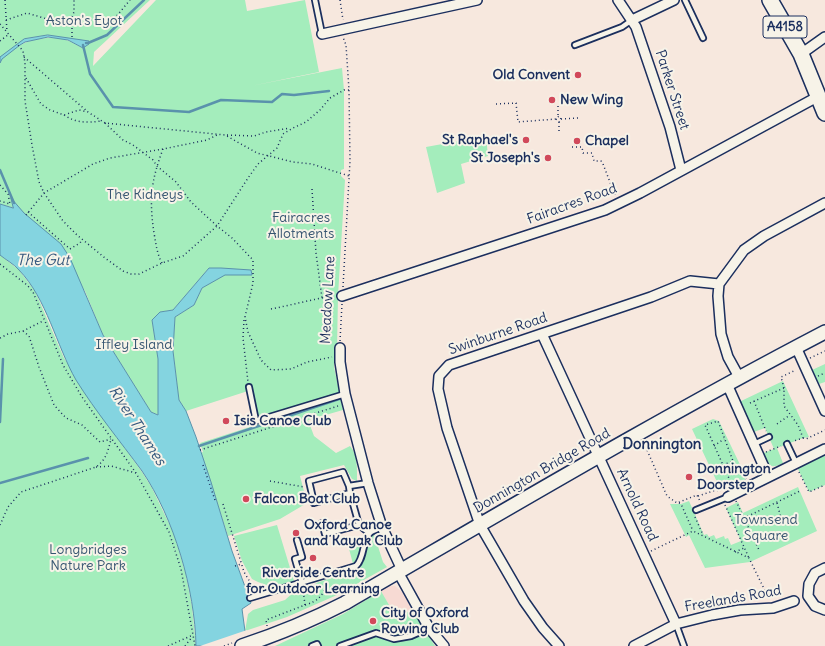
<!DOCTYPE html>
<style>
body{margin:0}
canvas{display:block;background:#f7e8de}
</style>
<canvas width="825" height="646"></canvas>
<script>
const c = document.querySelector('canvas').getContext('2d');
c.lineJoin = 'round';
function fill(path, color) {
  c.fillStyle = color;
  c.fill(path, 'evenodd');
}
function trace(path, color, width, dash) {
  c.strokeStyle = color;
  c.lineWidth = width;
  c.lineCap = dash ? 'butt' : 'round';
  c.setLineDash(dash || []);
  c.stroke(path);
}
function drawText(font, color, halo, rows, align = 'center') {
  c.font = font + ' Delius,sans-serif';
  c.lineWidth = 4;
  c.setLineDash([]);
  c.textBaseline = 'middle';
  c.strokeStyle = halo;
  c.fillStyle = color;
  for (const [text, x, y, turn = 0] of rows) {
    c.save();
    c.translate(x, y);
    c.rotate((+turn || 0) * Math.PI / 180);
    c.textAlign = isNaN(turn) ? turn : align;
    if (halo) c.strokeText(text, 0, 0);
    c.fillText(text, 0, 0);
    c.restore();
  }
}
fill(new Path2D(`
 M389,586H395L403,593L412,610L396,617L381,591Z`), '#f7dad3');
fill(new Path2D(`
 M0,0H150L94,52L93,66L156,0H245L247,11L305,0L319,72L251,86L342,68L344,90V169L341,170V176L345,180L338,296L337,349L334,351V367L343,410L308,420L314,436L336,453L350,446C358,455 357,469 357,481L352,479L344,465L300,476L307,503L280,519L228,536L201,453L203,452L200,443L259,424L251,390L186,411L179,400L173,351L175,317L194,305L202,288L225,274L252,275L209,268L173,310L160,312L152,320L158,359L159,415L151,412L103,335L85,291L14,208L0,204ZM48,35L88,42L83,48C78,46 74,43 69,41C54,35 34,38 20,45L24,39Z
 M486,136L488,156L461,164L465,183L437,193L426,147Z
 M0,255L19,270L35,291L64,358L113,432L142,472L152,488L174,534L186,575L192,607L196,646H0Z
 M825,364V382L819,384L812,370Z
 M783,381L809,437L803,438L777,448L783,463C770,470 768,465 761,454L774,449L765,428L751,433L739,402Z
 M713,419L719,421L745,475V482L733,488L722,490L717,482L692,429Z
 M825,453V485L809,492L797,467Z
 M798,487L817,531L750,562L705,568L689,535L686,537L670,504H681L689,501L704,535L707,534L709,537L714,535L716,539L724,536L725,539L728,538L731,545L741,541L726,508L738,502L743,513Z
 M277,525L294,581L275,588L258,582L252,579L242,561L234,536Z
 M374,534L383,562L387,567L337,595L287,617L245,631L248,614L253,610L285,600L297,589L302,588L307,594L314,592V586L316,583L358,569L364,555L369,538Z
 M364,538L358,559L353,564L347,541Z
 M381,591L396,617L412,610L435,646H275L343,614Z`), '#a4edbc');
const water = new Path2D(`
 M48,35L89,41V44L83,48L68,40L48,37L25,42L20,45L2,59L0,63V57L24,39Z
 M11,198L24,213L61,244L70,258L103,335L151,412L158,415V359L152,320L160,312L173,310L209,268H221L251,270L252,275H225L202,288L194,305L175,317L173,351L179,400L186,411L196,437L211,482L232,551L251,603L242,609L247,646H196C195,590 174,518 142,471C120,441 96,412 76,380C56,345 47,299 19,270C14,264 6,260 0,255V204L13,208Z`);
fill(water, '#84d4e0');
trace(water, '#5a92ac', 1);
fill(new Path2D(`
 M247,630L249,646H200Z`), '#f7e8de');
trace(new Path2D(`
 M86,43H88L107,35L144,0
 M83,45L90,74L113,107L189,112L221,100L272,102L282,94L294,95L329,91
 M0,170L14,203
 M0,422L3,359
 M199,446L342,398
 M0,483L88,458`), '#5a92ac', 2.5);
const lane = new Path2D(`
 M315,0L322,34
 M685,0L703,38
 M575,45L622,27L632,20
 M249,387L256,421L345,394
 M754,444L769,437
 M787,444L796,463
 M349,486L343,472L309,481L314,503L350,493L349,486L368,483
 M350,493L359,525
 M696,510L728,497
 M322,523L325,534L359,525L369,533
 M297,540L302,557L295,559L302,583
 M250,598L356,566C365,558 362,540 370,533C373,530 379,529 382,527
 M676,624L684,646
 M312,646L317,644L318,646
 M340,646L376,633L394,639L411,636L429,628`);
const street = new Path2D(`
 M618,0L636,27L670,127L681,170
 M632,20L674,0
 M322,34L477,0
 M801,54L825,37
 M342,296L605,210L640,193L819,96
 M542,334L676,624
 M796,347L825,411
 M340,348V362L345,394L368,483L382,527L402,570
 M739,377L728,357L721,334L718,296L719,284L744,250L764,236L825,203
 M727,384L768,476
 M728,497L825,449
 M825,568L815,573L809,584L808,596L815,606L825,610
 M398,572L429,628L444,646
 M559,646L543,628L524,601L480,525L447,428L438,389L439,376L449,365L651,297L690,281L719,284
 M634,646L676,624L712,615L740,610L773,608L794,601`);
const secondary = new Path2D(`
 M242,646C278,634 312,620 345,603C504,511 662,417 825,332`);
const primary = new Path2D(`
 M770,0L801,54L825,113`);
trace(lane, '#1b2f5e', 8);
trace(street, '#1b2f5e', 12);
trace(secondary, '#1b2f5e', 16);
trace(primary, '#1b2f5e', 18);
trace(new Path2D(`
 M5,0L7,32
 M340,0L343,20
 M6,20L27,13L57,22L65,21L72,17L97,21L115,18L130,0
 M0,24L23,51L25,63V101L32,145L39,182L44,193L63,221L77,235L105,258L123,271L131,274H139L162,263L183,256L217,226L248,178L258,164L277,148L283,134L293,128L306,122L320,110L330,98L344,90H349
 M72,37V17L74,12V0
 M0,41L9,34
 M24,57L88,112
 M26,78L41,104L50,110L64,115L79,110L88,112L105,123L225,135L257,153L293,162L312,164L349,176
 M496,104L516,103L518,122L556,119L559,116L561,119L559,122L556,119
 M558,106V117
 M64,115C76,123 87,123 101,121
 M561,119L578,118
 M559,122V133
 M105,123L123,140L133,145L153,160L157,166L176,182L191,202L217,226L232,238L253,260V283L245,317L248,332L261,360L271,370L291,369L307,362L332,357
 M227,135L254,136L266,132L290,128
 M572,147H582L583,153H592L594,161H601L603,164L615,195
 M0,185L8,194L10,204L0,201
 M312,189L316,253L322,298
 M28,212L70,249L80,243L82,240
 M26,215L44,193L93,164L110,158L163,149L207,140L217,135
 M162,263C157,254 156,244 154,233C149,199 151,181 163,149
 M0,264L27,285L33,292L63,365L82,397L136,473L169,532L181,569L195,646
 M343,287L350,161L349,90L346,45L343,37
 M271,309C292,305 313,299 334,296
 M244,320L243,338L248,382
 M23,331L29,336L39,367L54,405L66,418L82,425L100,442L111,439
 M0,338L8,334L23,331L43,321
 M340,341L342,304
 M810,358L825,351
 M818,376L825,373
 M784,388L781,377L796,370
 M754,401L766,431
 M750,403L784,388V406L798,425L803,438L794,441
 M777,424L790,415
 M803,438L806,439L825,430
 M644,443L667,496L677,503L697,495L700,501
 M714,446L724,439
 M200,450L338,406
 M766,452L781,446
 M203,465L215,500
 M723,465L733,461
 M96,467L111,466L136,473
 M799,472L809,492L825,485
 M270,481L304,487
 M732,485L705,425L718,421L733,461L746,479
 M698,496L716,490L721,491
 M736,501L759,550
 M679,503L681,504L693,531
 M777,503L781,518
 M223,504L244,572L250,582L259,588
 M725,505L749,558
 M695,517L703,535
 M744,518L800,491
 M0,525L8,507L21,492L96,467C106,460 108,451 111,439
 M651,551L693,531L749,558L769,599
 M735,552L744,548
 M235,566L241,564
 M305,605C318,601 324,596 326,582
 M267,626L266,620L305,605L303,589
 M168,646L193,635
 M185,646L192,637
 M224,646L232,643`), '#1b2f5e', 1.5, [1, 3]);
trace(lane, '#f7f3e8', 4.5);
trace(street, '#f7f3e8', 9);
trace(secondary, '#f7f3e8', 13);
trace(primary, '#f7f3e8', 15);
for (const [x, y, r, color] of [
 [578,75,4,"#d1495b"],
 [552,100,4,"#d1495b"],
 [526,140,4,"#d1495b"],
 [577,141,4,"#d1495b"],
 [548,158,4,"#d1495b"],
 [226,421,4,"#d1495b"],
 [689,477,4,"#d1495b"],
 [246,499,4,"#d1495b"],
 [296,533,4,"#d1495b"],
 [313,558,4,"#d1495b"],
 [373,621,4,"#d1495b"]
]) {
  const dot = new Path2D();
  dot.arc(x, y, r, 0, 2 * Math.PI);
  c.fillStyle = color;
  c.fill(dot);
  trace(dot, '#f7f3e8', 1.5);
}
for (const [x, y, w] of [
 [785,27,44]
]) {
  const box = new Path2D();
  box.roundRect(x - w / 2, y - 11, w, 22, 3);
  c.fillStyle = '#f7f3e8';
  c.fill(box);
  trace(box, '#1b2f5e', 1);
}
drawText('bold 13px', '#1b2f5e', null, [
 ["A4158",785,27]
]);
drawText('14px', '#365571', '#f7f3e8', [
 ["Aston's Eyot",84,21],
 ["The Kidneys",145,195],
 ["Fairacres",301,218],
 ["Allotments",301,234],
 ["Iffley Island",134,345],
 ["Townsend",766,520],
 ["Square",766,536],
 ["Longbridges",88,550],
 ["Nature Park",88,566]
]);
drawText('bold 14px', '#1b2f5e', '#f7f3e8', [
 ["Old Convent",570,75,"right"],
 ["New Wing",560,100],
 ["St Raphael's",518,140,"right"],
 ["Chapel",585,141],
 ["St Joseph's",540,158,"right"],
 ["Isis Canoe Club",234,421],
 ["Donnington",697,469],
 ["Doorstep",697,485],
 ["Falcon Boat Club",254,499],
 ["Oxford Canoe",304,525],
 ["and Kayak Club",304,541],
 ["Riverside Centre",313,573,"center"],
 ["for Outdoor Learning",313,589,"center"],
 ["City of Oxford",381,613],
 ["Rowing Club",381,629]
], 'left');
drawText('14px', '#1b2f5e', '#f7f3e8', [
 ["Parker Street",672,90,72],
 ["Fairacres Road",572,204,-20],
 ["Meadow Lane",328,300,-87],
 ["Swinburne Road",498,334,-19],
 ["Donnington Bridge Road",542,471,-30],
 ["Arnold Road",637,505,65],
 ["Freelands Road",733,599,-10]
]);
drawText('italic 15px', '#35587e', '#f7f3e8', [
 ["The Gut",43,261],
 ["River Thames",137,426,57]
]);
drawText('bold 15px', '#1b2f5e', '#f7f3e8', [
 ["Donnington",662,445]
]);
</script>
